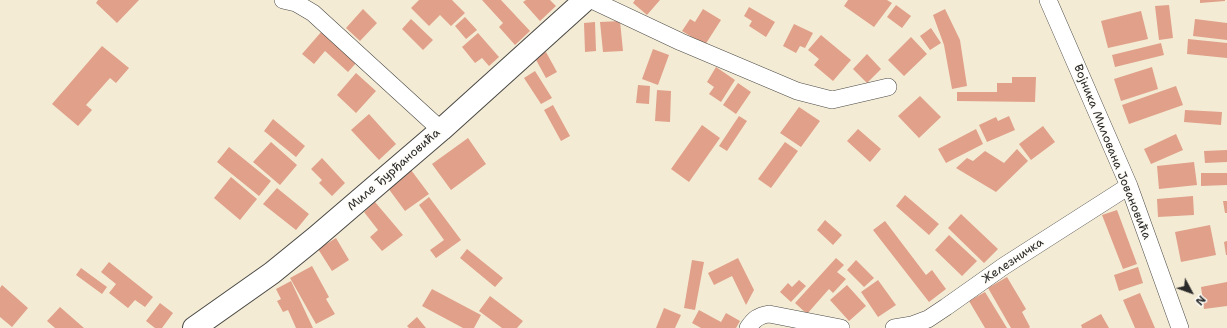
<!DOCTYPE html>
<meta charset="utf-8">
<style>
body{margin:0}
#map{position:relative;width:1227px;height:328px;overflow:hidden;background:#f4ebd5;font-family:"Shantell Sans",sans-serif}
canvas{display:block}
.north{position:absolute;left:1171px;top:272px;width:40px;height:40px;-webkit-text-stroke:3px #fdfcf7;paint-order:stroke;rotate:131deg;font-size:11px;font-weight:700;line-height:16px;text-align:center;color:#2b2b2b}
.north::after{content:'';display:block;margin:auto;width:14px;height:18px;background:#2b2b2b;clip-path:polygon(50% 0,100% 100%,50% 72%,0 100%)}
</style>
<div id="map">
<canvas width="1227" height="328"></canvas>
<div class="north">N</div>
</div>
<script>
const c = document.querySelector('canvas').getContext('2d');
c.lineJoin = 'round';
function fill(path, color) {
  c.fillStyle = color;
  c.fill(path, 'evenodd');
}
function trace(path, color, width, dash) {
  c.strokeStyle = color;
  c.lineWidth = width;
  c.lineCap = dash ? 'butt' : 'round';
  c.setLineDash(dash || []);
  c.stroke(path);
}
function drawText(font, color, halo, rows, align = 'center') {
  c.font = font + ' "Shantell Sans",sans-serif';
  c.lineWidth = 3;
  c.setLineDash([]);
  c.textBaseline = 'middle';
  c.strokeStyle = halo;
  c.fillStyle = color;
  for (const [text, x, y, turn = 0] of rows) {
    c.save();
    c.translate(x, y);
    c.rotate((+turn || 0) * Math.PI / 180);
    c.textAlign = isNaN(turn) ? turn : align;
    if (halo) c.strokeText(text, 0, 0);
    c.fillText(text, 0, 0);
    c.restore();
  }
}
fill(new Path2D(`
 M98,0H139L117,23L96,3Z
 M419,0H452L465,13L451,26L440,15L429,26L411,8Z
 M482,0H501L530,31L515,45L499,27L503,23Z
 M526,0H550L556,6L540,21L523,2Z
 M635,0H660L647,15L633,3Z
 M848,0H887L892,3L874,27L844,6Z
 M1200,0H1225V1L1200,3Z
 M896,5L911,16L902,28L887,17Z
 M1169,5L1173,38L1159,40L1155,6Z
 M749,7L775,22L766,37L749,26L752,21L744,16Z
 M363,9L377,23L360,41L346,28Z
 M703,9L721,20L705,45L682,31L690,19L695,22Z
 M945,9L960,40L967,86L952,89L944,45L933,15Z
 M1141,11L1148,39L1108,48L1101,21Z
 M465,17L477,30L466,39L455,26Z
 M411,19L433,40L423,50L402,29Z
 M1195,19L1227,23V40L1193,36Z
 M620,21L623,51L603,52L600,22Z
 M595,22L596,51L585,52L584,23Z
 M794,24L813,33L805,48L800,46L796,53L783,46Z
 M931,28L941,43L930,50L920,36Z
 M322,31L357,62L348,72L325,51L314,64L302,54Z
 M478,33L499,57L489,66L482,58L475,63L462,47Z
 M821,35L851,60L833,81L814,65L819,59L808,50Z
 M911,37L927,54L904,76L888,60Z
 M1188,39L1227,43V58L1187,54Z
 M1161,43L1164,55L1115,67L1112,55Z
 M102,46L129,68L116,83L110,78L86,105L92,110L78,126L52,104Z
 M653,49L669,55L658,85L642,79Z
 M546,52L557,72L546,78L535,58Z
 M867,54L881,69L867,83L853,69Z
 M716,67L735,80L721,102L709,94L714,87L707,82Z
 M1152,67L1158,89L1121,101L1114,79Z
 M535,71L552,98L541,104L524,78Z
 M356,73L376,91L356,113L337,95Z
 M1012,77H1036L1035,102L957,101V92H997V83H1012Z
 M738,83L751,92L736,114L723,105Z
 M638,85L650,86L649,104L636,103Z
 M1176,86L1183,105L1129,124L1122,105Z
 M657,90L671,91L670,122L655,121Z
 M920,96L941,117L919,138L898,116Z
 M553,105L570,136L561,141L544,110Z
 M799,107L820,121L801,147L780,133Z
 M1185,110L1222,112L1221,125L1184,122Z
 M369,114L396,144L379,160L351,130Z
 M739,116L747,121L727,151L719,146Z
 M1009,116L1015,130L987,142L979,125L996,117L998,121Z
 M273,119L305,146L296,157L264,131Z
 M702,125L720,138L689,182L671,169Z
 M1043,126L1055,142L1031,160L1019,144Z
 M858,129L881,149L870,162L847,141Z
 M976,129L983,144L946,163L938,149Z
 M1176,134L1183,150L1151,164L1144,149Z
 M468,138L486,164L451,190L432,164Z
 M271,142L297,165L280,185L253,162Z
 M785,142L798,151L771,188L758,179Z
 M229,147L271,181L259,196L217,162Z
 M1017,149L1028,161L996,192L956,168L967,158L973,161L985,151L1004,163Z
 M1227,150V162L1205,163L1204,151Z
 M322,158L345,183L332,196L319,183L322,180L311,169Z
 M1194,162L1197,185L1159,189L1157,166Z
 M411,170L429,194L405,211L388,188Z
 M1201,173H1227V185L1201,186Z
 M231,177L257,199L240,220L214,198Z
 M277,188L309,214L296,230L263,204Z
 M905,195L939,224L929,235L896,206Z
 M1193,196L1194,215L1158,217L1157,199Z
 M429,197L461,240L436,258L430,250L444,240L419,205Z
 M1223,201H1227V213H1225Z
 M375,202L403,235L382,251L370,237L378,230L364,212Z
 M1117,210L1137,264L1123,269L1102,215Z
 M961,214L998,249L984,263L948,228Z
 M825,220L842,235L833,245L817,230Z
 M885,221L926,275L932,270L946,289L929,302L873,230Z
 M1210,225L1216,255L1181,262L1175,232Z
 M949,235L977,261L962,276L935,250Z
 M336,238L349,260L332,271L318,249Z
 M1227,241V255H1226L1224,242Z
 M467,249L503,278L495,287L460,258Z
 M738,258L754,290L746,305L732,276L714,285L708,273Z
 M836,258L844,265L837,272L846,279L833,293L829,289L807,314L795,303Z
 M692,260L704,262L695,310L684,308Z
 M856,260L874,278L864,287L847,270Z
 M109,262L153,297L145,307L135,300L128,308L109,293L116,284L101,272Z
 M312,266L329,297L326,299L335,314L316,324L290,278Z
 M1138,267L1143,283L1119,291L1114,275Z
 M81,268L107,287L102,294L76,275Z
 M1007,277L1026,309L1022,312L1030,327L1029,328H1011L988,288Z
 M799,280L806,286L791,302L780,292L788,283L792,287Z
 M878,280L896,305L878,317L861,292Z
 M291,281L313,328H296L288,310L283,312L277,301L281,299L276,289Z
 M1227,282V306L1204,309L1201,287Z
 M2,285L28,308L12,327L0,317V288Z
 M847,285L866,306L849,321L830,300Z
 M432,289L481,315L474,328H463L422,306Z
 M985,292L1007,328H985L969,301Z
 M1140,293L1155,328H1135L1123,300Z
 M490,296L523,321L517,328H502L479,311Z
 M160,303L173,313L162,328H155L146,321Z
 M60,307L84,328H55L47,321Z
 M664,308L681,315L675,328H656Z
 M699,310L721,322L726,313L740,321L736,328H701L692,323Z
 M1101,314L1109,328H1082L1081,325Z
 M417,317L426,328H409L407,326Z`), '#e0a089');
const street = new Path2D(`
 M283,0L296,3L313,13L441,130
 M592,0L681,42L797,91L832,100L888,87
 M1048,0L1129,186L1180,328
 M748,328C754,319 758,316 769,314L841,328
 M894,328L912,325L928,319L946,307L1004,266L1129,186`);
const secondary = new Path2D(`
 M194,328L272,273L315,238L441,130L585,0`);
trace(street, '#494844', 18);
trace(secondary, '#494844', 24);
trace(street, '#fff', 17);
trace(secondary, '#fff', 22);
drawText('12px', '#2b2b2b', '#fdfcf7', [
 ["Војника Милована Јовановића",1112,152,68],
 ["Миле Ђурђановића",394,170,-41],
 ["Железничка",1013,261,-34]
]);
</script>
